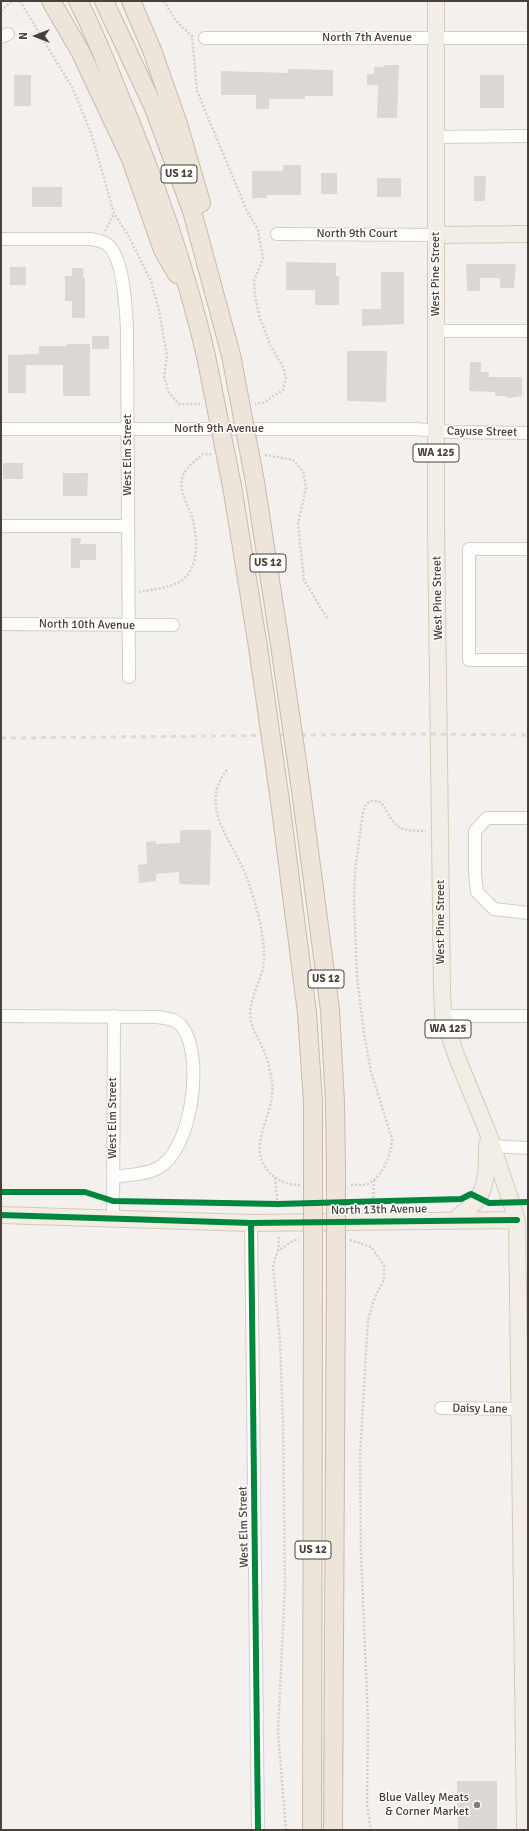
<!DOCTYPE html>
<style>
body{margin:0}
#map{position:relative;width:529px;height:1831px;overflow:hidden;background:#f3f0ed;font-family:Signika,sans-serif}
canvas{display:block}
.frame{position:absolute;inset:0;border:2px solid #4b4037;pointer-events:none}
.north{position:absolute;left:16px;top:16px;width:40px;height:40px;-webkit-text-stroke:3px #fff;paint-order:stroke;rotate:270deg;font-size:11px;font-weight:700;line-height:16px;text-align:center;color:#4b4037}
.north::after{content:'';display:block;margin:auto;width:14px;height:18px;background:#4b4037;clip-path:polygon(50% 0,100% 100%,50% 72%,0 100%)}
</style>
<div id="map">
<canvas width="529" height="1831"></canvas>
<div class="frame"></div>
<div class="north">N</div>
</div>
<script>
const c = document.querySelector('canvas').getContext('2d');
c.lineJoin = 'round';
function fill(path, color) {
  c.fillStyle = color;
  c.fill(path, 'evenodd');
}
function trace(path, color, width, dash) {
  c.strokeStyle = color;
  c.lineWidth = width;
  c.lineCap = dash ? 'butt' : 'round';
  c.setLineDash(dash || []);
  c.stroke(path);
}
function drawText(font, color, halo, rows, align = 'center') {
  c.font = font + ' Signika,sans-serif';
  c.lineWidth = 3;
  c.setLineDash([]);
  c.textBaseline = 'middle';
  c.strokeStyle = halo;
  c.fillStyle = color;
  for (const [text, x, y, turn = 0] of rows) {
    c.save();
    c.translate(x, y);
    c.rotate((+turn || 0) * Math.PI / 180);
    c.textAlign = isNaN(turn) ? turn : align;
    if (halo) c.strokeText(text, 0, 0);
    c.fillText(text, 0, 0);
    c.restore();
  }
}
fill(new Path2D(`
 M384,65H399L397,118H377L378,85H367V74H374V67H384Z
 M288,69L333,70V96H305V99H269V109H256V95H221V71L288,73Z
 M14,75H31V106H14Z
 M480,75H504V108H480Z
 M283,165H301V195H267V198H252V171H283Z
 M321,173H337V194H321Z
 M474,176H486L485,201H474Z
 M377,178H401V197H377Z
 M32,187H62V207H32Z
 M286,262L336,263V276H339V305H315V290H286Z
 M466,264H516L514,288H500V278H480V291H467Z
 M10,267H26V285H10Z
 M72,268H83V278H85V318H72V301H65V276H72Z
 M381,272H404V324L362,326V309H381Z
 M92,336H109V349H92Z
 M67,344H90V396H63V365H26V393H8V355L39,354V346H67Z
 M347,351H387L386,402L347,401Z
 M470,362H481V372H489V377H522V396L507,398V396H495V392L469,391Z
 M3,463H23V479H3Z
 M63,473H88L87,496H63Z
 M71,538H81L80,544H96V560H80V568H71Z
 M180,830H211L210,885L179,884V872L156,874V881L139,883L138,865L147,864L146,842L156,841V844L180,843Z
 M457,1781H497V1830H458Z`), '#dbd7d3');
const minor = new Path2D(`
 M1,37L8,34
 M205,38H528
 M436,137L528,136
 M277,234L436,235
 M1,239H90C96,240 102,240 108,245C124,259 126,309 127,330L129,677
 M436,331H528
 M1,429H414L453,432L528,433
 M1,526H128
 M528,549H469V660H528
 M1,624L173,625
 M528,818H487L475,831V874L477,892L494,909L528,913
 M1,1016L156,1017C166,1018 177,1019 183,1028C204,1058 192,1150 158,1168C145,1175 127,1175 113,1177
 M443,1016H528
 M492,1146L528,1148
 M113,1220L114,1016
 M251,1223L258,1830
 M441,1408L520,1409`);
const major = new Path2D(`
 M436,1V526L442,988L443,1016L456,1055L488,1133L517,1220L525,1830
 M436,235L528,234
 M1,1215L251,1223L517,1220
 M456,1219C462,1213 471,1207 477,1200C488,1184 487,1163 487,1144`);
const highway = new Path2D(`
 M51,1L80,51L131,159L163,250L177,274
 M78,1C94,31 106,63 119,95C155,180 185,266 206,356
 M104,1L154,108L192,211L231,355
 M131,1L152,50L178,124L201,203
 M255,482L280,645
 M232,486L258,647
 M301,790L330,1010L335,1102L336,1168
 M280,801L307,1013L313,1102V1169
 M312,1830L313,1269
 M333,1830L336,1270`);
trace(minor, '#d1ceca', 14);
trace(major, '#d7c9b9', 18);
trace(highway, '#cdb8a6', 20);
trace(new Path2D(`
 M20,1L73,89L91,133L114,213L129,237L151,281L159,310L167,356L164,376L169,393L179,404H200
 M164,1L176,21L192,36L197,91L247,211L258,230L263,258L254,281L255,296L259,315L270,345L283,367L286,378L283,390L263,403L255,404
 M1,11L12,1
 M105,231L114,214
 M265,455L293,460L303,471L306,488L298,524L304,580L327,618
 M139,592C151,590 166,588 177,583C201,572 198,535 191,514C187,504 179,489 182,479C184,468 195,461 203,454H212
 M227,770C196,808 236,844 248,881C256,904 264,932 264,957C265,975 251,993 250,1013C250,1026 258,1037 263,1049C268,1059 270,1071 272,1081C275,1103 263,1122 260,1143C257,1168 277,1185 300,1185
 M275,1178L278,1209
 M351,1185C355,1184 362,1186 367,1184C382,1179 392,1153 392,1139L371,1072L364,1034L357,976L354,901L355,870L363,812L366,804L371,801L381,802C397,827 394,831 426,831
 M373,1202L374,1180
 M350,1240L371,1247L384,1265V1280L375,1297L368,1320L360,1456L361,1553L368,1720L367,1805L371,1830
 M278,1251L279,1236
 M286,1830L278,1732L285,1586L283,1424L280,1341L273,1265L278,1251L294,1240H299`), '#d3d0cb', 2.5, [2, 2]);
trace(minor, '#fdfdfc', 12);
trace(major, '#f2ede5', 16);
trace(highway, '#ede4da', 18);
trace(new Path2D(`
 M1,738L419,734L528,735`), '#dadad9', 3, [5, 5]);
const highwayBridge = new Path2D(`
 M231,355L255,482
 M206,356L232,486
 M280,645L301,790
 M258,647L280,801
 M336,1168V1270
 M313,1169V1269`);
trace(highwayBridge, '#cdb8a6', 20, []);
trace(highwayBridge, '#ede4da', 18);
trace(new Path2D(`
 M1,1192H85L113,1201L278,1204L461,1199L471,1194L489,1203L528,1202
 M1,1215L251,1223L517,1220
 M251,1223L258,1830`), '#00873e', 6);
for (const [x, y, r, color] of [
 [477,1805,4,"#867e77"]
]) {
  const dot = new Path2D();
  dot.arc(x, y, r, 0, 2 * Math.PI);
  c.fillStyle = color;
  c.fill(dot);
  trace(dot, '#fff', 1.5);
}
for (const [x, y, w] of [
 [179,174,36],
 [436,453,46],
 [268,563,36],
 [326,979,36],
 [448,1029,46],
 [313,1550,36]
]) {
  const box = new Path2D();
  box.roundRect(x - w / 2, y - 9, w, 18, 3);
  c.fillStyle = '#fff';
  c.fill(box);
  trace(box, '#4b4037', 1);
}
drawText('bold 11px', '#4b4037', null, [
 ["US 12",179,174],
 ["WA 125",436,453],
 ["US 12",268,563],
 ["US 12",326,979],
 ["WA 125",448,1029],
 ["US 12",313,1550]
]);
drawText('12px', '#4b4037', '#fff', [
 ["North 7th Avenue",367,38],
 ["North 9th Court",357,234],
 ["West Pine Street",436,274,-90],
 ["North 9th Avenue",219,429],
 ["Cayuse Street",482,432,1],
 ["West Elm Street",128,455,-90],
 ["West Pine Street",438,598,-91],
 ["North 10th Avenue",87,625,1],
 ["West Pine Street",441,922,-90],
 ["West Elm Street",113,1118,-90],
 ["North 13th Avenue",379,1210,-1],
 ["Daisy Lane",480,1409,1],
 ["West Elm Street",244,1527,-91]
]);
drawText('12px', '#4b4037', '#fff', [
 ["Blue Valley Meats",469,1798],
 ["& Corner Market",469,1812]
], 'right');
</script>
